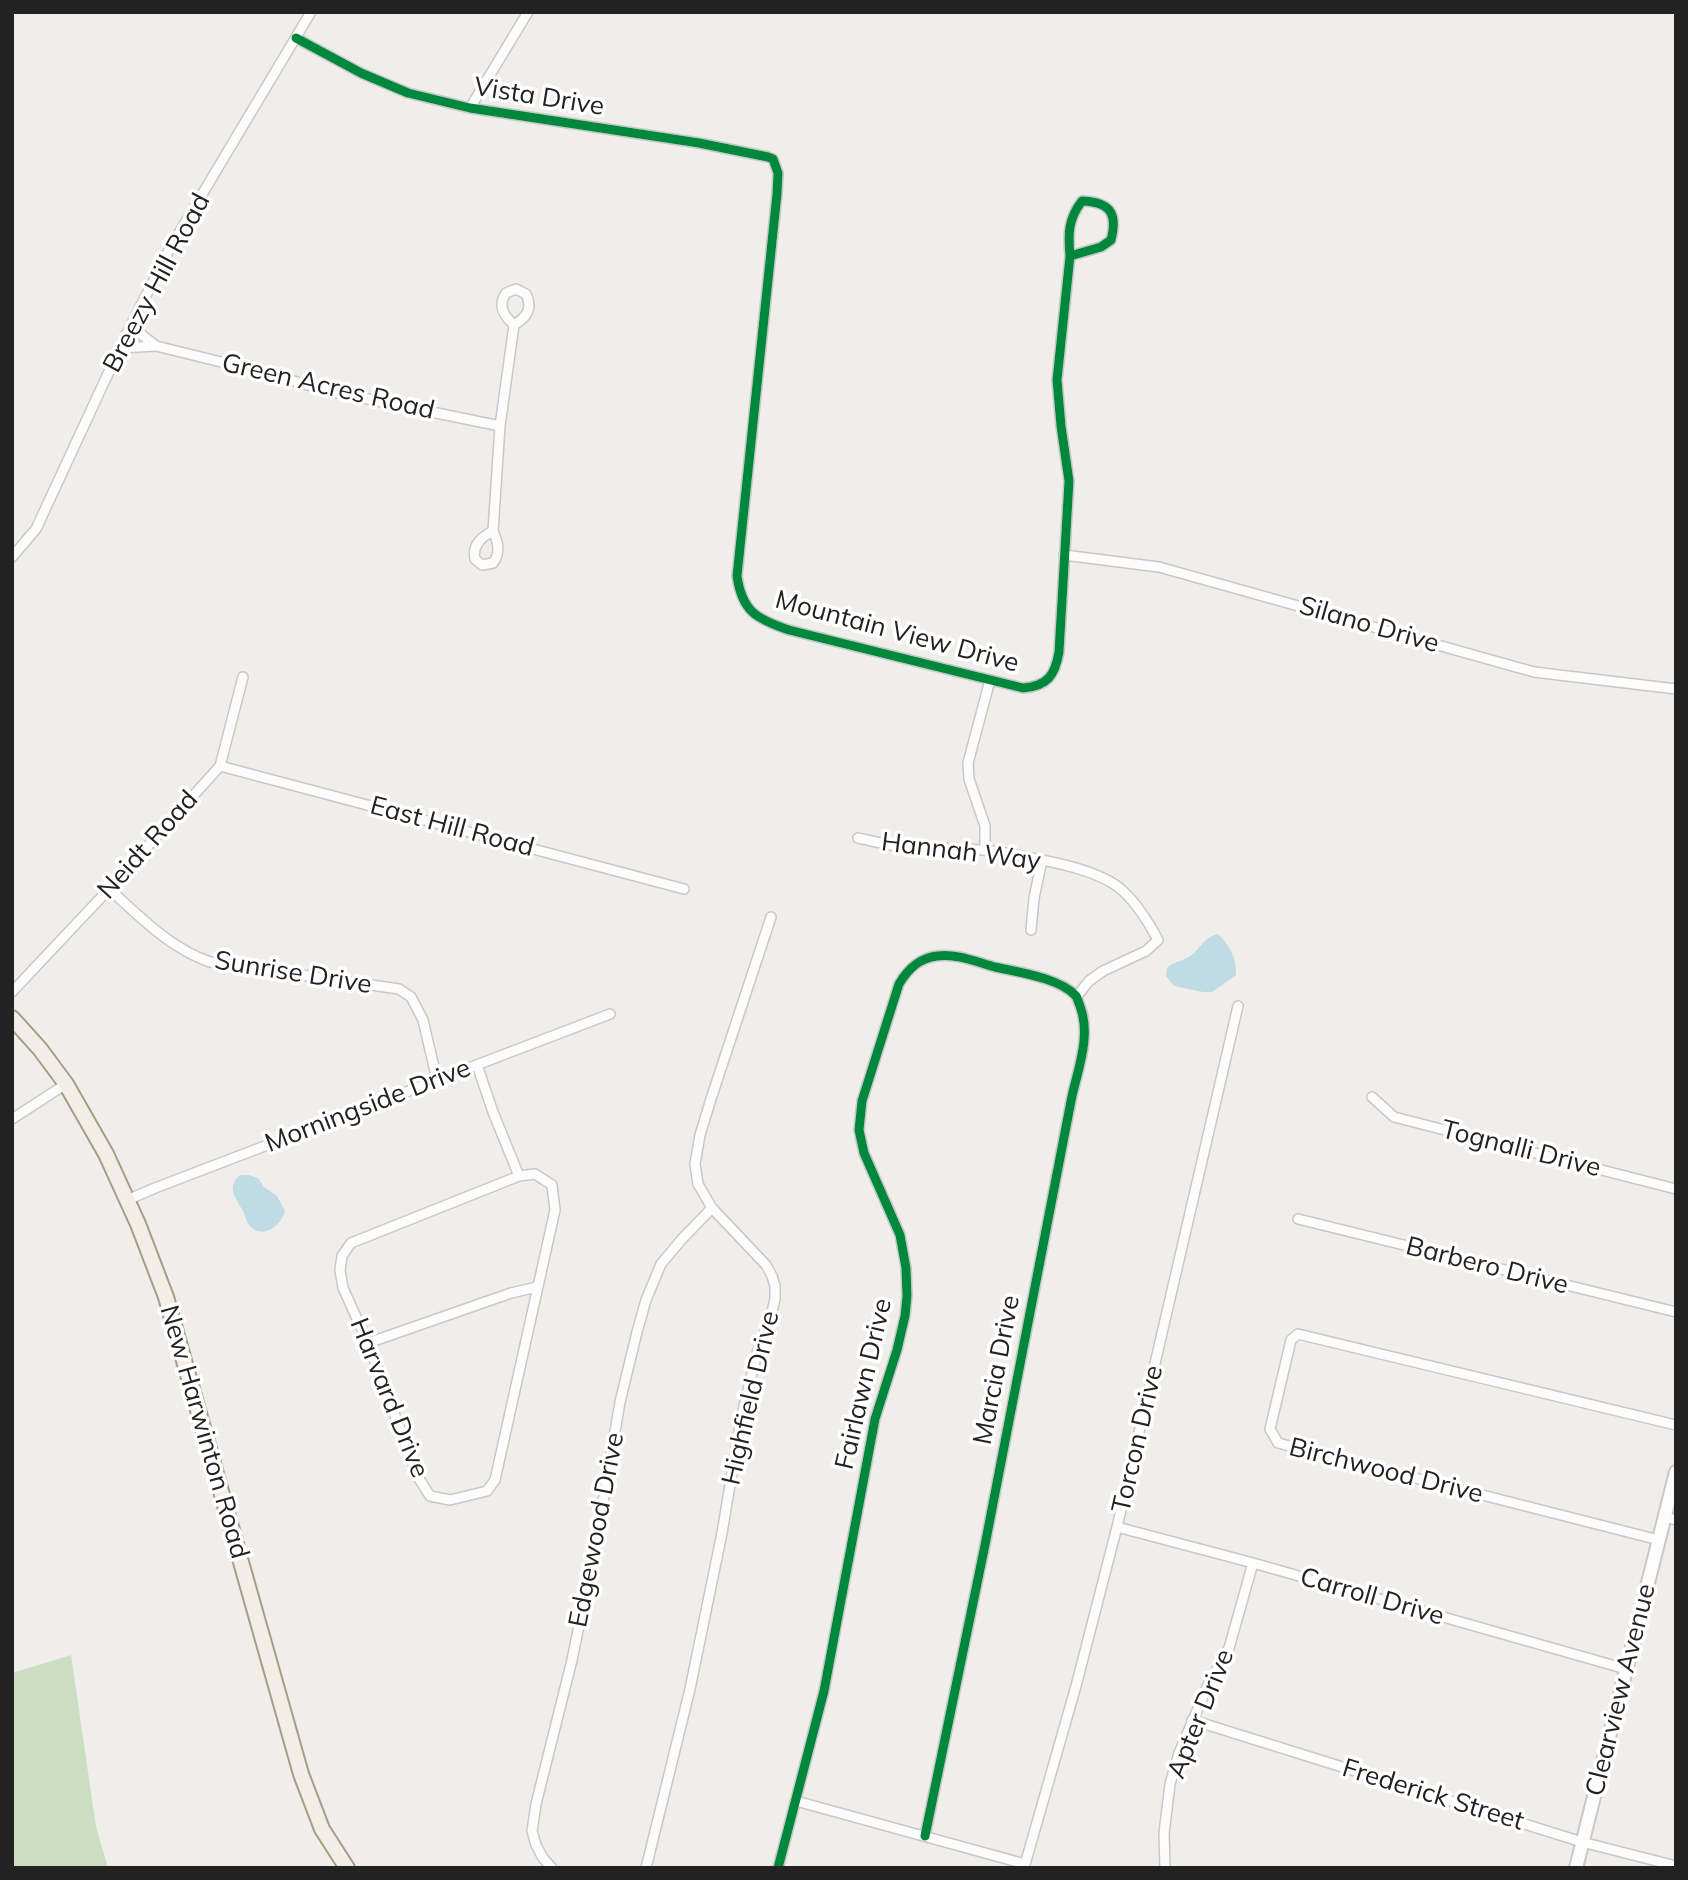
<!DOCTYPE html>
<style>
body{margin:0}
#map{position:relative;width:1688px;height:1880px;overflow:hidden;background:#f0eeeb;font-family:Mulish,sans-serif}
canvas{display:block}
.frame{position:absolute;inset:0;border:14px solid #222;pointer-events:none}
</style>
<div id="map">
<canvas width="1688" height="1880"></canvas>
<div class="frame"></div>
</div>
<script>
const c = document.querySelector('canvas').getContext('2d');
c.lineJoin = 'round';
function fill(path, color) {
  c.fillStyle = color;
  c.fill(path, 'evenodd');
}
function trace(path, color, width, dash) {
  c.strokeStyle = color;
  c.lineWidth = width;
  c.lineCap = dash ? 'butt' : 'round';
  c.setLineDash(dash || []);
  c.stroke(path);
}
function drawText(font, color, halo, rows, align = 'center') {
  c.font = font + ' Mulish,sans-serif';
  c.lineWidth = 7;
  c.setLineDash([]);
  c.textBaseline = 'middle';
  c.strokeStyle = halo;
  c.fillStyle = color;
  for (const [text, x, y, turn = 0] of rows) {
    c.save();
    c.translate(x, y);
    c.rotate((+turn || 0) * Math.PI / 180);
    c.textAlign = isNaN(turn) ? turn : align;
    if (halo) c.strokeText(text, 0, 0);
    c.fillText(text, 0, 0);
    c.restore();
  }
}
fill(new Path2D(`
 M71,1655L96,1827L108,1868H12V1673Z`), '#cbdec1');
fill(new Path2D(`
 M1218,934C1230,945 1237,959 1236,975L1212,992H1203L1174,986L1166,976L1167,968C1173,962 1179,962 1187,958C1199,952 1203,937 1218,934Z
 M240,1175H249L258,1178L264,1187L277,1196L285,1211C282,1224 265,1239 252,1228C247,1224 246,1218 244,1213C237,1199 225,1188 240,1175Z`), '#bfdbe3');
const minor = new Path2D(`
 M296,38L361,73L408,93L470,108L699,143L768,157L773,159L778,173L777,194L737,576C742,611 756,619 789,630L1023,688C1048,686 1055,675 1059,652L1069,481L1061,426L1057,380L1070,256C1068,234 1068,219 1082,201C1110,202 1118,213 1111,240L1101,247L1070,256
 M470,108L528,12
 M133,322L142,335L155,345
 M120,348L156,346L262,372L329,391L500,426
 M493,531C481,537 472,546 475,559L482,565L493,563C501,553 498,542 493,531L500,426L514,325C527,317 533,309 526,294L516,289L506,293C497,306 504,316 514,325
 M1064,555L1159,567L1534,672L1676,689
 M12,557L36,529L125,337L170,248L311,12
 M220,766L684,889
 M858,838C880,843 900,848 922,848C948,849 974,848 999,852C1032,858 1098,867 1123,891C1137,904 1149,923 1158,940L1146,951L1103,971L1089,981L1077,996
 M985,849V826L969,779L968,763L990,680
 M109,889C142,918 168,947 210,962L399,989L411,997L423,1020L437,1080
 M1031,930L1034,898L1042,860
 M12,992L109,889L220,766L243,677
 M477,1065L493,1112L519,1176
 M1372,1097L1394,1117L1676,1189
 M12,1119L66,1084
 M535,1174L552,1185L555,1210L495,1480L487,1491L450,1500L430,1496L418,1477L368,1343L343,1288L340,1270L342,1256L351,1243L519,1176Z
 M127,1200L155,1188L610,1014
 M1298,1219L1676,1312
 M368,1343L511,1293L537,1287
 M1665,1517L1676,1520
 M1117,1527L1253,1563L1626,1669
 M1659,1540L1278,1443L1270,1429L1291,1340L1298,1334L1676,1425
 M1192,1720L1582,1842L1676,1866
 M796,1801L1025,1864
 M552,1868L543,1858L536,1845L532,1831L536,1804L572,1660L597,1537L620,1402L637,1332L646,1300L661,1264L682,1239L712,1208
 M646,1868L690,1689L722,1533L741,1419L757,1353L772,1312L775,1299V1286L772,1276L766,1265L712,1208L698,1184L695,1164L700,1135L711,1099L771,917
 M778,1868L824,1691L875,1419L897,1350L905,1316L907,1296L906,1268L900,1235L864,1153L859,1130L862,1101L899,984C908,969 919,958 937,956C956,953 977,962 995,967C1017,972 1060,978 1076,996C1077,997 1079,1004 1080,1006C1091,1035 1079,1066 1072,1096L985,1545L925,1836
 M1024,1868L1076,1686L1117,1527L1238,1006
 M1165,1868L1164,1833L1170,1784L1179,1753L1207,1687L1229,1648L1253,1563`);
const tertiary = new Path2D(`
 M1576,1868L1676,1472`);
const primary = new Path2D(`
 M12,1018L40,1049L66,1084L106,1154L138,1224L166,1297L301,1774L322,1829L347,1868`);
trace(minor, '#c9c8c7', 12);
trace(tertiary, '#c9c8c7', 16);
trace(primary, '#a79c86', 18);
trace(minor, '#fdfcfc', 9);
trace(tertiary, '#fdfcfc', 12);
trace(primary, '#f3ede7', 14);
trace(new Path2D(`
 M296,38L361,73L408,93L470,108L699,143L768,157L773,159L778,173L777,194L737,576C742,611 756,619 789,630L1023,688C1048,686 1055,675 1059,652L1069,481L1061,426L1057,380L1070,256C1068,234 1068,219 1082,201C1110,202 1118,213 1111,240L1101,247L1070,256
 M778,1868L824,1691L875,1419L897,1350L905,1316L907,1296L906,1268L900,1235L864,1153L859,1130L862,1101L899,984C908,969 919,958 937,956C956,953 977,962 995,967C1017,972 1060,978 1076,996C1077,997 1079,1004 1080,1006C1091,1035 1079,1066 1072,1096L985,1545L925,1836`), '#00873e', 9);
drawText('26px', '#222', '#fff', [
 ["Vista Drive",539,97,9],
 ["Breezy Hill Road",157,283,-62],
 ["Green Acres Road",328,387,13],
 ["Silano Drive",1369,625,16],
 ["Mountain View Drive",897,632,15],
 ["East Hill Road",452,827,15],
 ["Neidt Road",148,845,-48],
 ["Hannah Way",961,852,7],
 ["Sunrise Drive",293,973,9],
 ["Morningside Drive",368,1106,-21],
 ["Tognalli Drive",1521,1149,14],
 ["Barbero Drive",1487,1266,14],
 ["Marcia Drive",997,1370,-79],
 ["Fairlawn Drive",864,1384,-77],
 ["Harvard Drive",389,1398,68],
 ["Highfield Drive",751,1398,-77],
 ["New Harwinton Road",204,1432,74],
 ["Torcon Drive",1138,1439,-77],
 ["Birchwood Drive",1386,1471,14],
 ["Edgewood Drive",597,1530,-79],
 ["Carroll Drive",1372,1597,16],
 ["Clearview Avenue",1621,1690,-76],
 ["Apter Drive",1201,1714,-68],
 ["Frederick Street",1433,1795,17]
]);
</script>
